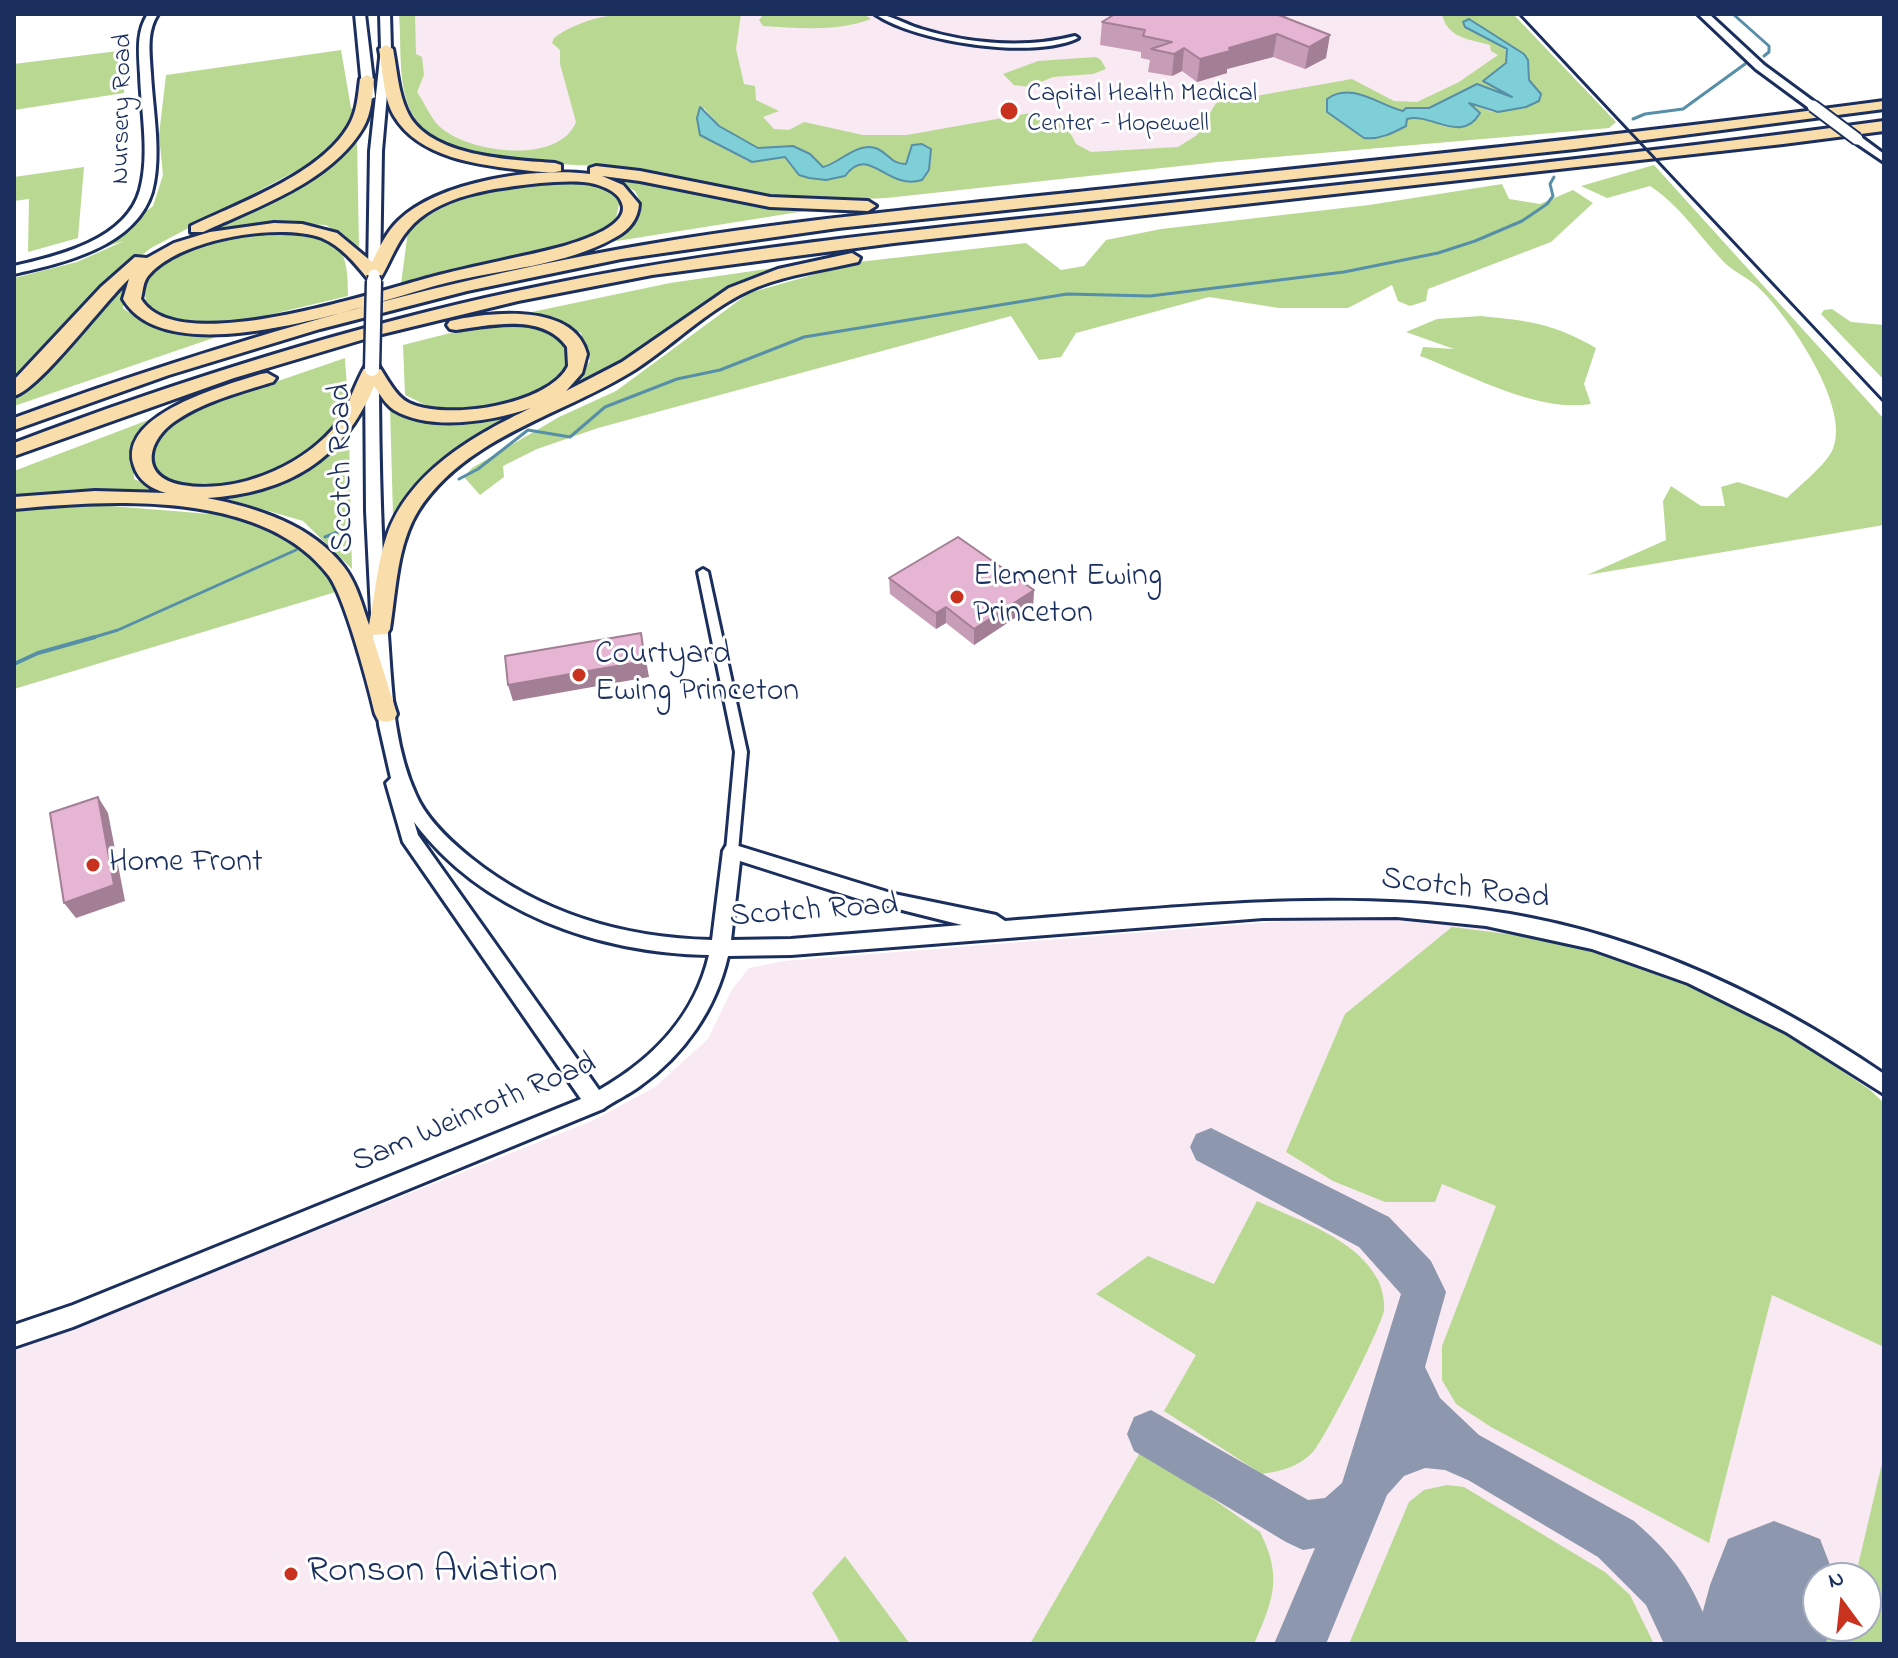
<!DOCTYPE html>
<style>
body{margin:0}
#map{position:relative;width:1898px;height:1658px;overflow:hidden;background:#fff;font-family:"Indie Flower",sans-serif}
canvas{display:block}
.frame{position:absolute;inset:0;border:16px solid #1b2f5e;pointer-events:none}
.north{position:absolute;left:1802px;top:1562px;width:80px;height:80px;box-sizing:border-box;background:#fff;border:2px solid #a4acbf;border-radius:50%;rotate:345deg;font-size:22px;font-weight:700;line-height:32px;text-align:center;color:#1b2f5e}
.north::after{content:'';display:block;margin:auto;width:28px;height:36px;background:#c8321e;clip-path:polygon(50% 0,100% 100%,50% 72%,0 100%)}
</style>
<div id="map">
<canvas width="1898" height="1658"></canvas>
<div class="frame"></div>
<div class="north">N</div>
</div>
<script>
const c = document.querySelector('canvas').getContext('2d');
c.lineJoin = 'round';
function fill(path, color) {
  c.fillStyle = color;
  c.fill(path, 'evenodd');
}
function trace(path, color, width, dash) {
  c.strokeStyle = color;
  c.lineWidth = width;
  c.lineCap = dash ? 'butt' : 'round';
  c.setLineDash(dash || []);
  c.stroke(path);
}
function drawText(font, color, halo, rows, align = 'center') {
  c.font = font + ' "Indie Flower",sans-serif';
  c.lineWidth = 6;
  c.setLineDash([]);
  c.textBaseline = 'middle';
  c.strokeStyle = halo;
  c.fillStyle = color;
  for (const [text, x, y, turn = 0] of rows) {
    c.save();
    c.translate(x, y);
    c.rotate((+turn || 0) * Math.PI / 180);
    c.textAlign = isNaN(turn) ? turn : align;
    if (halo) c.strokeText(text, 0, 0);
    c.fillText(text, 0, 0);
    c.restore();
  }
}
fill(new Path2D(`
 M399,14H1513L1616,122L1609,128L1217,162L886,198L831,201L765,196L625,168L506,159L464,150L438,139L417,122L406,101Z
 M1297,920H1419L1498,929L1563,941L1664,975L1869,1089L1884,1103V1644H14V1350L592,1121L655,1087L708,1039L731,991L749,968L784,961ZM1818,1578H1866V1626H1818Z`), '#f8e9f2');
fill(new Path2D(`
 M399,14H415L416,54L422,57L424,75L417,92C424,102 430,116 437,124C462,152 558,167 576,122L560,64V50L552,43L554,38C604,1 681,14 741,14L736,49L744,84L755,86L756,100L779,111L763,117L774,129L789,130L804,122L863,135H907L1030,113C1051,117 1068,124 1076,144L1091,152L1178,147L1197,135L1216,103L1352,79L1394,101L1417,102L1459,82L1498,55L1491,51L1490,45C1469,39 1447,38 1442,14H1513L1616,122L1609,128L1217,162L886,198C845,200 804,203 764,196C718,189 673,174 626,168C569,161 456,172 417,121C396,94 402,46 399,14ZM1479,25L1524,54L1528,61L1529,80L1539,101L1526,107L1492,112L1468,103L1446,127L1421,117L1407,119L1406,126C1371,146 1356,136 1327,111V99C1364,82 1374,112 1405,111C1432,110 1454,96 1477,84L1513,97L1484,82L1506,63L1509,57L1502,44L1470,30ZM704,108L719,126L758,148L793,146L810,154L823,167C840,164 851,146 871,148C886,150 891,164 906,164L907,161L931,149L928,155L931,163L877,170L868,163H858L845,176L826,180L796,171L785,157L747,161L703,136Z
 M764,14H864L871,19C837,32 799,28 763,26L759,20Z
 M126,50L124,93L14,110V64Z
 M341,50L351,108L356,113L328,154L151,248L99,289L14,379V278L77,262L124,241L98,249L153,206L163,175L159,135L166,75Z
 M1096,57L1101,60L1106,69L1093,74L1053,77L1029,87L1014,85L1003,74L1038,61Z
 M357,138L359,247L326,225L278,223L232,227L184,240C239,211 314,184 357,138Z
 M1654,165L1884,419V525L1587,575L1666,540L1663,501L1671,486L1701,506H1725L1721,487L1738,482L1787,498C1800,485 1821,469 1831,453C1855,411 1788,315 1757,286C1748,278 1736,273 1727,265C1700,238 1682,207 1650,186L1607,198L1581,186Z
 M84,167L78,238L28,252L29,199L14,201V177Z
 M610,178L649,180L758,205L818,209L598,244L630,224L642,205L635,191Z
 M576,180L600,185L620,200L615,222L595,236L401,284L408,231C456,189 515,187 576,180Z
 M1502,184L1509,199L1540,204L1573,190L1593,203L1551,242L1428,289L1426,301L1410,306L1398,301L1392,285L1348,308H1279L1209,297L1076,333L1061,357L1039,360L1011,316L598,428L537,449L503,466L504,477L480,495L464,477L472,468L559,417L616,391L749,293L858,262L1026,243L1061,270L1084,266L1106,240L1161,229L1369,205Z
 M288,230C336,238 349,243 348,296L235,323H186L147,308L143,283C182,237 232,235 288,230Z
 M787,266L723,291L607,372L569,390L590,361L581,333L558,320L522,314L670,283Z
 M137,269L126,291L123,308C165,339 184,334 234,331L14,406V397C63,364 94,310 137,269Z
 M1832,309L1851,322L1884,325V380L1821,314L1824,310Z
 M1481,316C1529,321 1553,323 1596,348L1584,384L1591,404C1537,413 1471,375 1420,356L1423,347L1454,349L1406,332L1437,319Z
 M528,323L559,336L569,352L564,375C534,395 470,419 433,408C424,405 414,399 405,395L403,345L478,326Z
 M345,358C345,371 349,390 346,402C329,458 243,487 190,486C181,486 170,480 161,477L151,459L163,429L188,412Z
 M544,403L502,422L441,460L393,516L390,407L432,421Z
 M156,417L133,442L134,479L169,494L70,490L14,499V471Z
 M349,434L352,569L303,521L231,500L194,499C258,488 301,482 349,434Z
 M74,503L235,516L303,546L339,591L14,689V510Z
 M1452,927L1563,941L1664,975L1757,1014L1869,1089L1884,1103V1347L1772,1295L1709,1543L1491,1427L1456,1404L1442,1380V1346L1496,1206L1442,1184L1435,1202H1385L1333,1181L1286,1152L1345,1014Z
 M1257,1201C1299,1221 1355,1237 1378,1280C1382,1288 1385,1302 1384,1310C1383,1324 1323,1443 1312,1453C1298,1467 1281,1471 1262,1474L1164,1411L1196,1355L1096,1294L1148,1256L1214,1284Z
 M1142,1449L1260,1532C1283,1577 1273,1600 1254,1644H1030Z
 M1884,1455V1644H1821L1825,1626H1866V1578H1855Z
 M1447,1485L1464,1487L1605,1572L1630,1595L1654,1644H1349L1409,1502L1424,1490Z
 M845,1556L910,1644H841L812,1593Z`), '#b9d992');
const water = new Path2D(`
 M1469,19L1524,54L1528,60L1529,80L1541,94L1539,101L1526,107L1498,112L1469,103L1480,113C1462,145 1430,112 1407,119L1406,126C1393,133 1379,140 1364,138L1327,112V99C1351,81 1379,105 1403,111L1406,108H1429L1477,84L1512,97L1483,81L1506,63L1507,49L1465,27L1463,22Z
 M700,107L719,126L758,148L793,146L810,154L823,167C839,164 858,140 878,149C890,155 891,164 906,164L912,145L922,144L931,149L929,170L922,180C886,191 869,143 845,176L826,180L809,178L799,175L785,157L752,162L700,135L697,118Z`);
fill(water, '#7ecfd7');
trace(water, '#568fa7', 2);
trace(new Path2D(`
 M1733,14L1769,46V52L1764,56
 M1633,119L1645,114L1683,109L1745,64
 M459,479L478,469L528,430L570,437L605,407L677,379L720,370L804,337L1067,294L1150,296L1344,272L1438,253L1475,241L1522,221L1547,204L1553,196L1550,184L1554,177
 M325,537L342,530
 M88,639L118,630L296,550`), '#568fa7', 3);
trace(new Path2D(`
 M14,664L38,653L95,637`), '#568fa7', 4);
fill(new Path2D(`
 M1211,1128L1389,1217L1431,1261L1446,1292L1425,1367L1440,1398L1479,1435L1634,1521C1682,1563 1693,1586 1716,1644H1664L1646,1605L1598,1557L1468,1480L1445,1470L1425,1468L1404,1476L1387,1495L1326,1644H1274L1315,1548L1303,1550L1286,1542L1134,1451L1127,1434L1134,1417L1151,1410L1308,1500L1325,1498L1342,1483L1401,1294L1359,1247L1196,1160L1190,1147L1196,1134Z`), '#8d97ae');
fill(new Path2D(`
 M1774,1521L1820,1539L1835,1578H1818V1626H1830L1826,1644H1694L1710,1585L1728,1539Z`), '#8d97ae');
const street = new Path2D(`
 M875,14C890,14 906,25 921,29C970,44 1025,49 1075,36L1078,38C1033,60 916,42 875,14Z
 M703,569L708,572L747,752L738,851L736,854H728L726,851L735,752L698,572Z`);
const secondary = new Path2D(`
 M148,14H158C146,32 150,54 151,74C153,111 162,156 152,192C135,247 63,263 14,274V266C58,256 126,240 140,190C150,154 141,111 140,74C139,53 136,32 148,14Z
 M355,14H365L375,97L369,100L363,97Z
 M380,14H390L391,49L382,151L380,275L374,279L368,275L370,151L381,49Z
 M1698,14H1709L1764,65L1817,104V108H1809L1756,69Z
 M1853,137H1861L1884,154V162L1853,141Z
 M372,365L379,369C379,458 381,546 388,635C392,688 393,745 416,795C427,820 450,841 471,858C541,914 624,938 712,940L723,851L726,846L732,844L894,894L996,915L1005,921C1163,909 1324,889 1483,910C1628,929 1764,992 1884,1074V1094L1786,1032L1688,983L1592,949L1486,926L1397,917L1263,918L791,955L728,956C716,1009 684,1055 640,1086C628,1095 614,1101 603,1109L73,1327L14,1347V1325L73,1305L581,1099L403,842L386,783L391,778L379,725L373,653L366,511L365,369ZM414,822C482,913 599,953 709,955C695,1016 652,1060 599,1090L418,835ZM740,861L862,900L962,925L791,939L731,940Z`);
const highway = new Path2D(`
 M386,45L393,49C397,69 398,92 407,111C427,157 512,160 555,163L561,165V171C549,174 535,171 523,170C479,165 419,158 394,116C383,97 383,70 379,49Z
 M367,75L374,79C372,95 372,113 363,128C331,182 257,207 203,232H191V226C239,203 320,174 348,127C357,113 358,95 360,79Z
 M1884,101V109L1575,149L838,228L621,259L467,291L320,329L169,375L14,430V418C212,346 414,286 621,249C778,221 937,207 1096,190C1359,162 1622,136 1884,101Z
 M1884,121V131L1783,144L894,243L652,275L518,301L378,335L234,378L14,456V443C178,381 345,328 517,291C710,249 908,231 1105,210C1365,182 1625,156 1884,121Z
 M596,166L640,171L770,197L868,201L876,206L868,211L770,207L640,181L602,176L623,185L639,204C638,219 629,230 616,237C566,266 501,269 446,283C375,301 170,379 123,299L129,279C104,302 40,389 14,396V380L101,287L135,257L147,258L174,243L210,232L274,223L302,224L337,233L372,262C379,248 387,231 399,220C440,181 536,167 590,174V168ZM540,183C558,182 578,180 595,184C605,187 617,192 621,201C634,225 580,241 564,246C523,257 481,264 439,275C382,289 178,361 141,299C143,291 143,282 148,276C178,239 279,222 322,238C341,246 355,263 368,279H380C390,263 395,245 408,230C438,194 496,188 540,183Z
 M852,253L860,258L858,262C824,270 790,274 757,287C711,306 677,342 636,369C564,415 467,435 418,511C397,545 396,591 390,629L387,634L372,635L397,714L394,720L386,722L378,720L375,714C368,684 345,598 329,576C263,489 110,500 14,509V497L95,491L166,493C151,489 138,480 134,466C116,414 227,385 261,374L267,373L276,378L273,382C241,392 205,401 177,420C147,439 138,477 182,485C234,494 297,469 332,430C348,412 353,386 366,365H378C387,378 395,396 409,403C446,421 549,405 568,366L567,347C543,313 491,325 456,330L450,329L447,325L450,321C489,312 574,302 587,354L582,373L566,391L622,362L729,288L778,269ZM374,386C380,394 385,404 394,410C431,432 493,421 531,408C474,435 409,472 387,535C377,564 375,595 369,625C362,605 357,584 344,567C312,525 258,508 207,498C287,493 343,460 374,386Z`);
trace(street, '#1b2f5e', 6);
trace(secondary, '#1b2f5e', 6);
trace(highway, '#1b2f5e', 6);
fill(street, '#fff');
fill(secondary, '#fff');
fill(highway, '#f9deab');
trace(new Path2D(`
 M1519,14L1884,402`), '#1b2f5e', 3);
const secondaryBridgeFar1 = new Path2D(`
 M1813,106L1857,139
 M374,283V275`);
const secondaryBridge = new Path2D(`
 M372,369L374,281`);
trace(secondaryBridgeFar1, '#1b2f5e', 15, []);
trace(secondaryBridge, '#1b2f5e', 19, []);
trace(secondaryBridgeFar1, '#fff', 11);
trace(secondaryBridge, '#fff', 14);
fill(new Path2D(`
 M1110,14H1299L1283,17L1326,58L1305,69L1273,57L1227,69V73L1197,82L1182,71L1172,76L1148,72L1150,60L1141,58V52L1100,45L1102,22L1113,15Z
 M889,578L1034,590L1033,606L974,645L946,623L936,629L890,594Z`), '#c79cb6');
fill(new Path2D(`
 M1240,14H1299L1239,23Z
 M1277,34L1273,57L1227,69V73L1197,82L1200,59L1229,48Z
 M1330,35L1326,58L1305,69L1309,47Z
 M1184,48L1182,71L1172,76L1174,54Z
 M1034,590L1033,606L974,645V629Z
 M946,607V623L936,629V613Z
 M641,633L649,677L513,701L508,685Z
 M98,797L108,813L125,901L76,918L64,903Z`), '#a27f94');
const building = new Path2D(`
 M1115,14H1276L1330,35L1309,47L1277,34L1229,48L1230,51L1200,59L1184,48L1174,54L1151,49L1172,42L1143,36L1145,30L1102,22Z
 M958,537L1034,590L974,629L946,607L936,613L889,578Z
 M641,633L645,661L508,685L505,656Z
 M98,797L114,885L64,903L50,813Z`);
fill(building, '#e7b5d4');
trace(building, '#a27f94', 2);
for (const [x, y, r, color] of [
 [1009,111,10,"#c8321e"],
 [957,597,8,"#c8321e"],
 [579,675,8,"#c8321e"],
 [93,865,8,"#c8321e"],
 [291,1574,8,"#c8321e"]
]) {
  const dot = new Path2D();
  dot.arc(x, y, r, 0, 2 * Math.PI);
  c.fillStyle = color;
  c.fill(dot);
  trace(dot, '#fff', 3);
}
drawText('26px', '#1b2f5e', '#fff', [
 ["Capital Health Medical",1027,96],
 ["Center - Hopewell",1027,126]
], 'left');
drawText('26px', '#1b2f5e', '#fff', [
 ["Nursery Road",124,109,-89]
]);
drawText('32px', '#1b2f5e', '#fff', [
 ["Scotch Road",344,468,-91],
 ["Scotch Road",1465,891,7],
 ["Scotch Road",814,913,-4],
 ["Sam Weinroth Road",475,1115,-23]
]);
drawText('32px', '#1b2f5e', '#fff', [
 ["Element Ewing",973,579],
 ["Princeton",973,616],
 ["Courtyard",595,657],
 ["Ewing Princeton",595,694],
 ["Home Front",109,865]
], 'left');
drawText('38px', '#1b2f5e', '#fff', [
 ["Ronson Aviation",307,1574]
], 'left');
</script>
